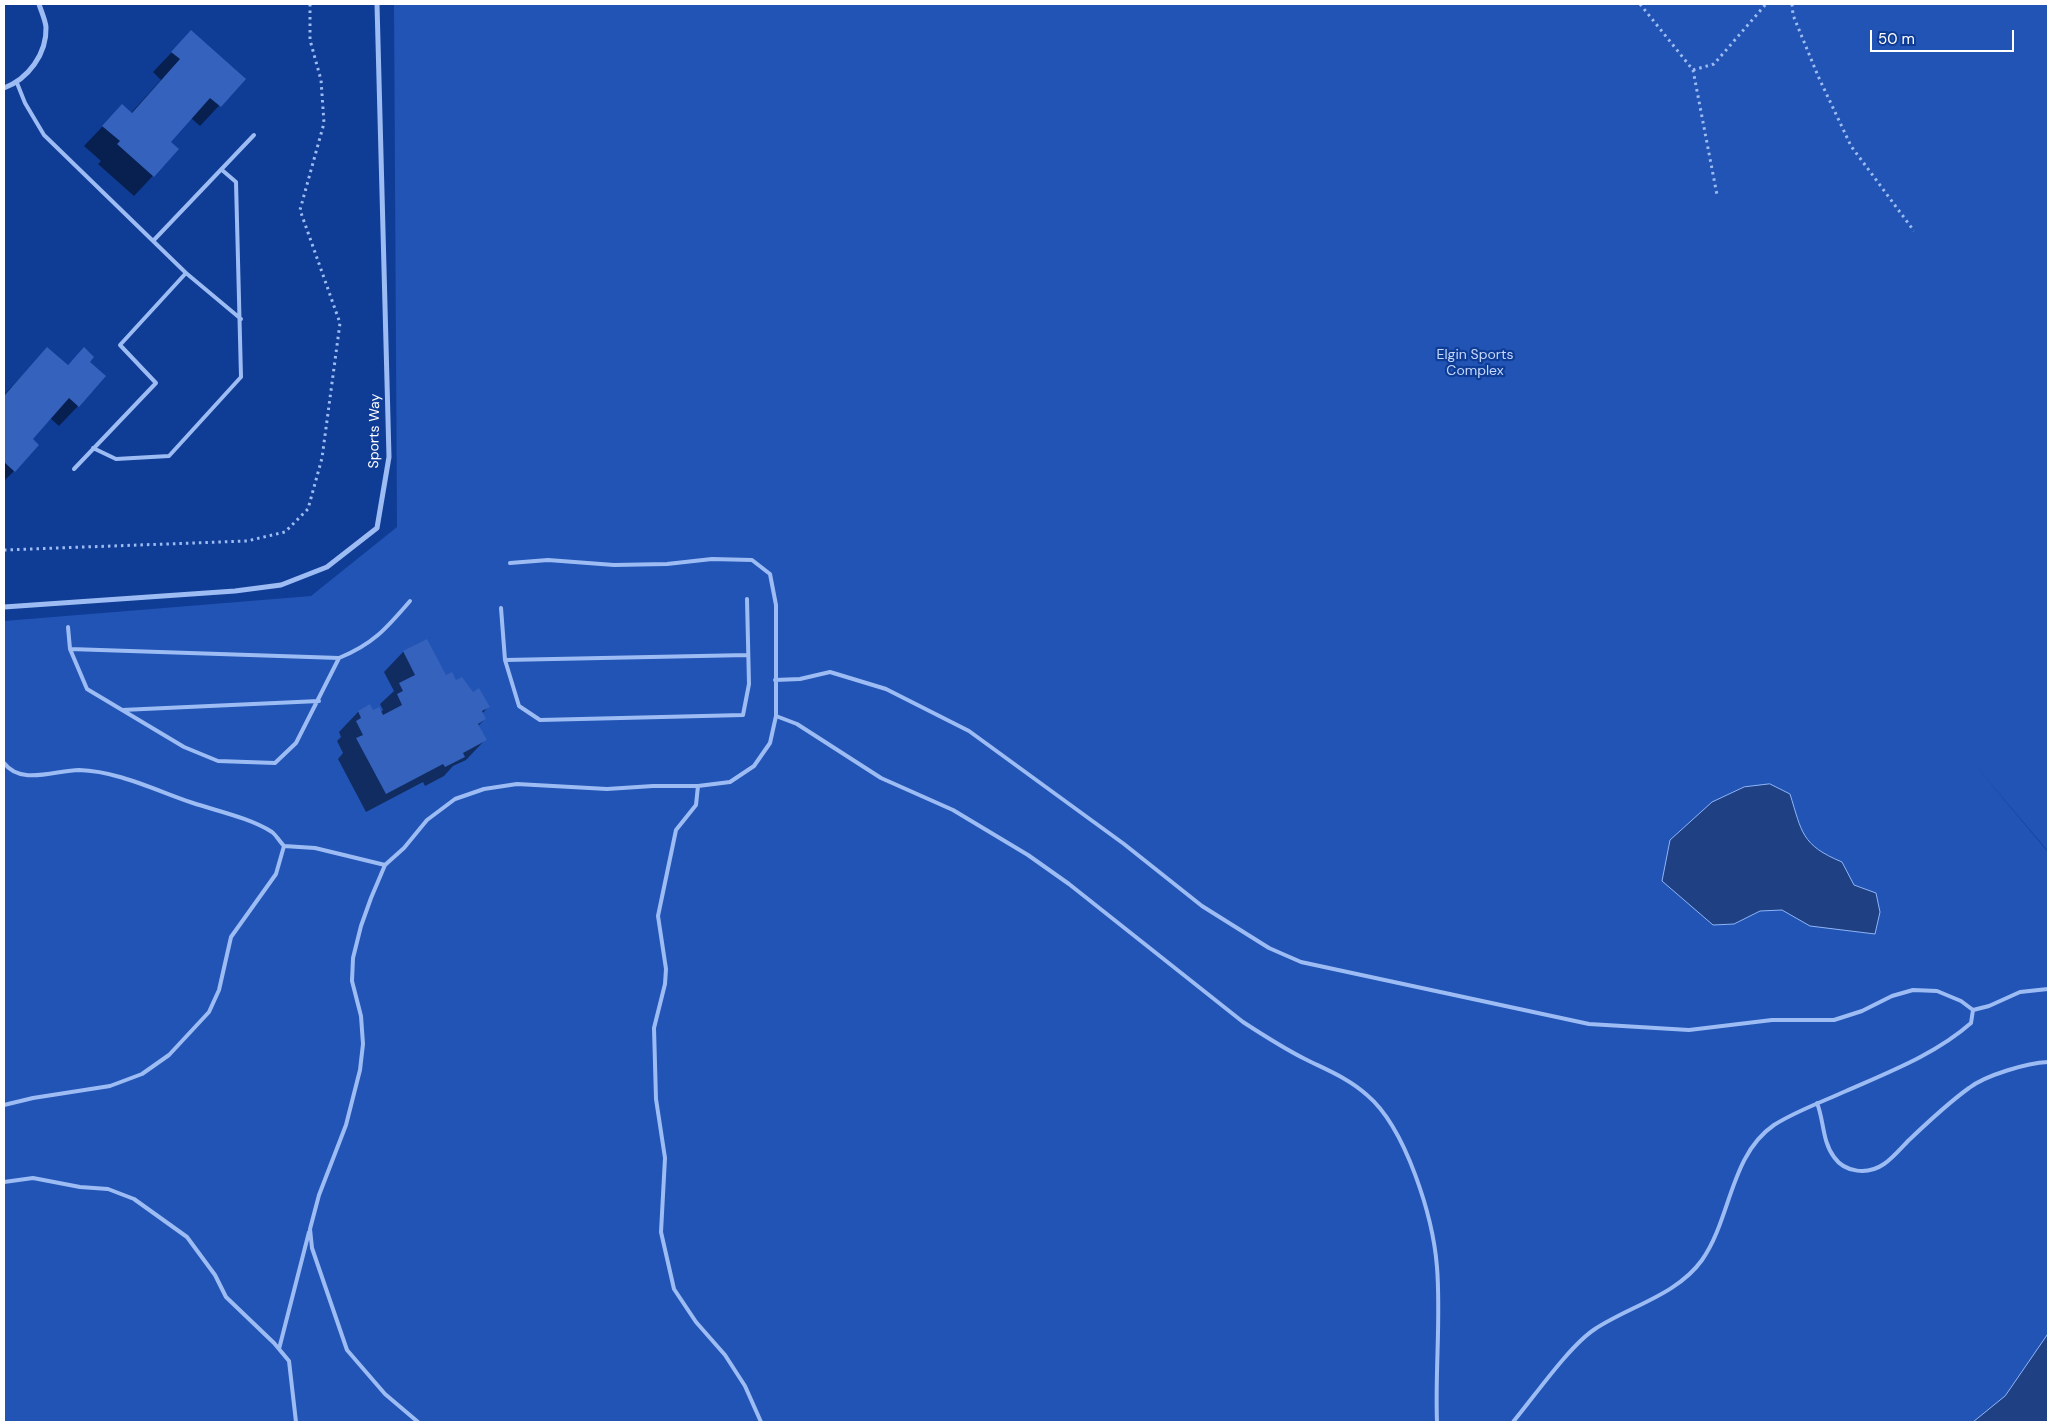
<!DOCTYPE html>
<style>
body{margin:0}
#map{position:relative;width:2052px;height:1426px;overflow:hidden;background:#0f3c95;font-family:"DM Sans",sans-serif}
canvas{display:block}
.frame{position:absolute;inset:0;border:5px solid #fff;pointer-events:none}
.scale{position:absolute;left:1870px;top:30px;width:144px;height:22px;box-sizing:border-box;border:2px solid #fff;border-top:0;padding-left:6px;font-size:15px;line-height:18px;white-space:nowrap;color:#fff;-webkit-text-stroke:4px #0f3c95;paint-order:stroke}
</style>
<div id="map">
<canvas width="2052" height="1426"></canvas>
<div class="frame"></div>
<div class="scale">50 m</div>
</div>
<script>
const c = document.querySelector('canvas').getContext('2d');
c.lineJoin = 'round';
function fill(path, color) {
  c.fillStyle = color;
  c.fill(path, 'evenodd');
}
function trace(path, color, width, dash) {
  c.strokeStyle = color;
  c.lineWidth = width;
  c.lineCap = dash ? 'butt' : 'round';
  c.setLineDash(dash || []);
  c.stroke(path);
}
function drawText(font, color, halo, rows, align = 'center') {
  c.font = font + ' "DM Sans",sans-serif';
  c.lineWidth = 4.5;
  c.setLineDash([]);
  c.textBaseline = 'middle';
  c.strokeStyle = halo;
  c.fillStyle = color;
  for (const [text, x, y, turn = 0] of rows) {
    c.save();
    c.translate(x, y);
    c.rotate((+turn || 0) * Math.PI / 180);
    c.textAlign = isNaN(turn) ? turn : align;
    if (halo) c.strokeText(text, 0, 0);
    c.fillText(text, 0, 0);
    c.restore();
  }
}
fill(new Path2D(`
 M394,4H2048V851L1974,764L2048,852V1422H4V621L311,596L397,527Z`), '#2154b5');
const water = new Path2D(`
 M1770,784L1790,794C1802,832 1801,845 1842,862L1854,885L1876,893L1880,912L1875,934L1810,926L1782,910L1760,911L1734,924L1713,925L1662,881L1670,840L1712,802L1744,787Z
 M2048,1334V1422H1973L2005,1396Z`);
fill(water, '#1f4083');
trace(water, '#8fb5f8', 1);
fill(new Path2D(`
 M191,32L244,79L200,126L191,118L169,142L178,149L134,196L98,164L101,161L84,146L122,106L131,113L161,80L153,72Z
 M47,349L67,366L84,349L88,362L78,406L59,426L50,418L31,439L14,471L4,481V395Z
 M426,640L445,677L472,694L488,707L482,714L485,719L478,726L485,740L466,760L453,766L444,776L425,786L423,782L366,812L338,759L343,753L337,741L341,737L339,732L358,712L370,706L373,712L380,713L383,710L380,704L394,691L384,672L403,652Z`), '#0007');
fill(new Path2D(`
 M191,30L246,79L221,107L210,98L171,142L179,149L154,177L117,144L120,141L102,126L122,104L132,113L180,59L171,52Z
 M47,347L68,365L84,347L94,357L90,362L106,376L79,407L69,398L33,439L39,445L15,472L4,462V396Z
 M427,639L446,675L452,672L456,680L462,677L473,692L479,688L490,707L482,711L486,719L478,724L487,740L463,753L465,757L445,767L443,764L386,794L356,738L363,735L356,721L361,718L358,711L370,704L373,710L379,707L383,715L402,705L397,694L403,691L399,683L415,675L403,651Z`), '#3462bc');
trace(new Path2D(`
 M1640,4L1693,70L1717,195
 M1792,4L1793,15L1818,76L1851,146L1914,231
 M1693,70L1714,64L1766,4
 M4,550L247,541L285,532L308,509L322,458L340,323L300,210L324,123L321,80L310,40V4`), '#9dbcf4', 3, [2.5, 4]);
trace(new Path2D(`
 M17,83L25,103L44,135L186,273L120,345L156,383L74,469
 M153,241L254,135
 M186,273L241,319
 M93,448L116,459L169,456L241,377L236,182L222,170
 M501,608L505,660L519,706L540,720L743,715L749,684L747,599
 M68,627L70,649L339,658C373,644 386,629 410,601
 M70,649L87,689L184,747L218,761L275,763L296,743L339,658
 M505,660L748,655
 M775,680L800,679L830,672L886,689L969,731L1124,844L1202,906L1269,948L1301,962L1589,1024L1689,1030L1772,1020H1834L1862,1011L1892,996L1913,990L1937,991L1961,1001L1973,1010L1971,1023C1936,1054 1889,1072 1846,1091C1822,1102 1796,1111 1774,1125C1730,1155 1731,1219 1702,1260C1677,1295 1630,1306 1595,1329C1569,1346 1534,1397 1513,1422
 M122,710L319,701
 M776,716L797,724L881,778L953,810L1028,855L1069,884L1243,1022C1263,1035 1283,1048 1305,1059C1327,1070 1348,1078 1367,1095C1406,1128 1433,1217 1437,1267C1441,1318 1435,1371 1437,1422
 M4,763C21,786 56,770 79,770C118,771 157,791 193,803C217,811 250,818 272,832C276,835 280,842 284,846L315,848L385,865
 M698,786L696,805L676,830L658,916L666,969L665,984L654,1028L656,1099L665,1158L661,1232L674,1289L696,1322L725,1355L745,1386L761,1422
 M1973,1010L1989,1006L2020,992L2048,989
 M1817,1103C1824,1120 1822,1141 1834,1157C1845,1173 1868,1175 1884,1164C1893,1158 1901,1148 1909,1140C1928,1122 1948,1103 1969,1088C1986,1075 2027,1063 2048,1062
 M4,1105L33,1098L110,1086L142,1074L169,1055L209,1012L219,990L231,937L276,874L284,846
 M4,1182L33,1178L80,1187L108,1189L134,1199L187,1237L215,1275L226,1297L274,1343L289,1361L296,1422
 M279,1349L309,1232
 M418,1422L385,1394L347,1350L312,1248L310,1229L319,1195L346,1125L360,1070L363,1044L361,1016L352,981L353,958L361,926L371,898L385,865L404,848L427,820L455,799L484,789L517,784L607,789L653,786H698L730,782L754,766L770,743L776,716V605L770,574L752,560L712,559L667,564L614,565L548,560L510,563`), '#9dbcf4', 4);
trace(new Path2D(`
 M4,88C28,79 47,54 46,27C45,19 41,11 39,4
 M4,607L235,591L281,585L327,567L377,528L389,457L377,4`), '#9dbcf4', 5);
drawText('14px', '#c5d9fe', '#0f3c95', [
 ["Elgin Sports",1475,355],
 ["Complex",1475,371]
]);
drawText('14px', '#fff', '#0f3c95', [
 ["Sports Way",375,431,-89]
]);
</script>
